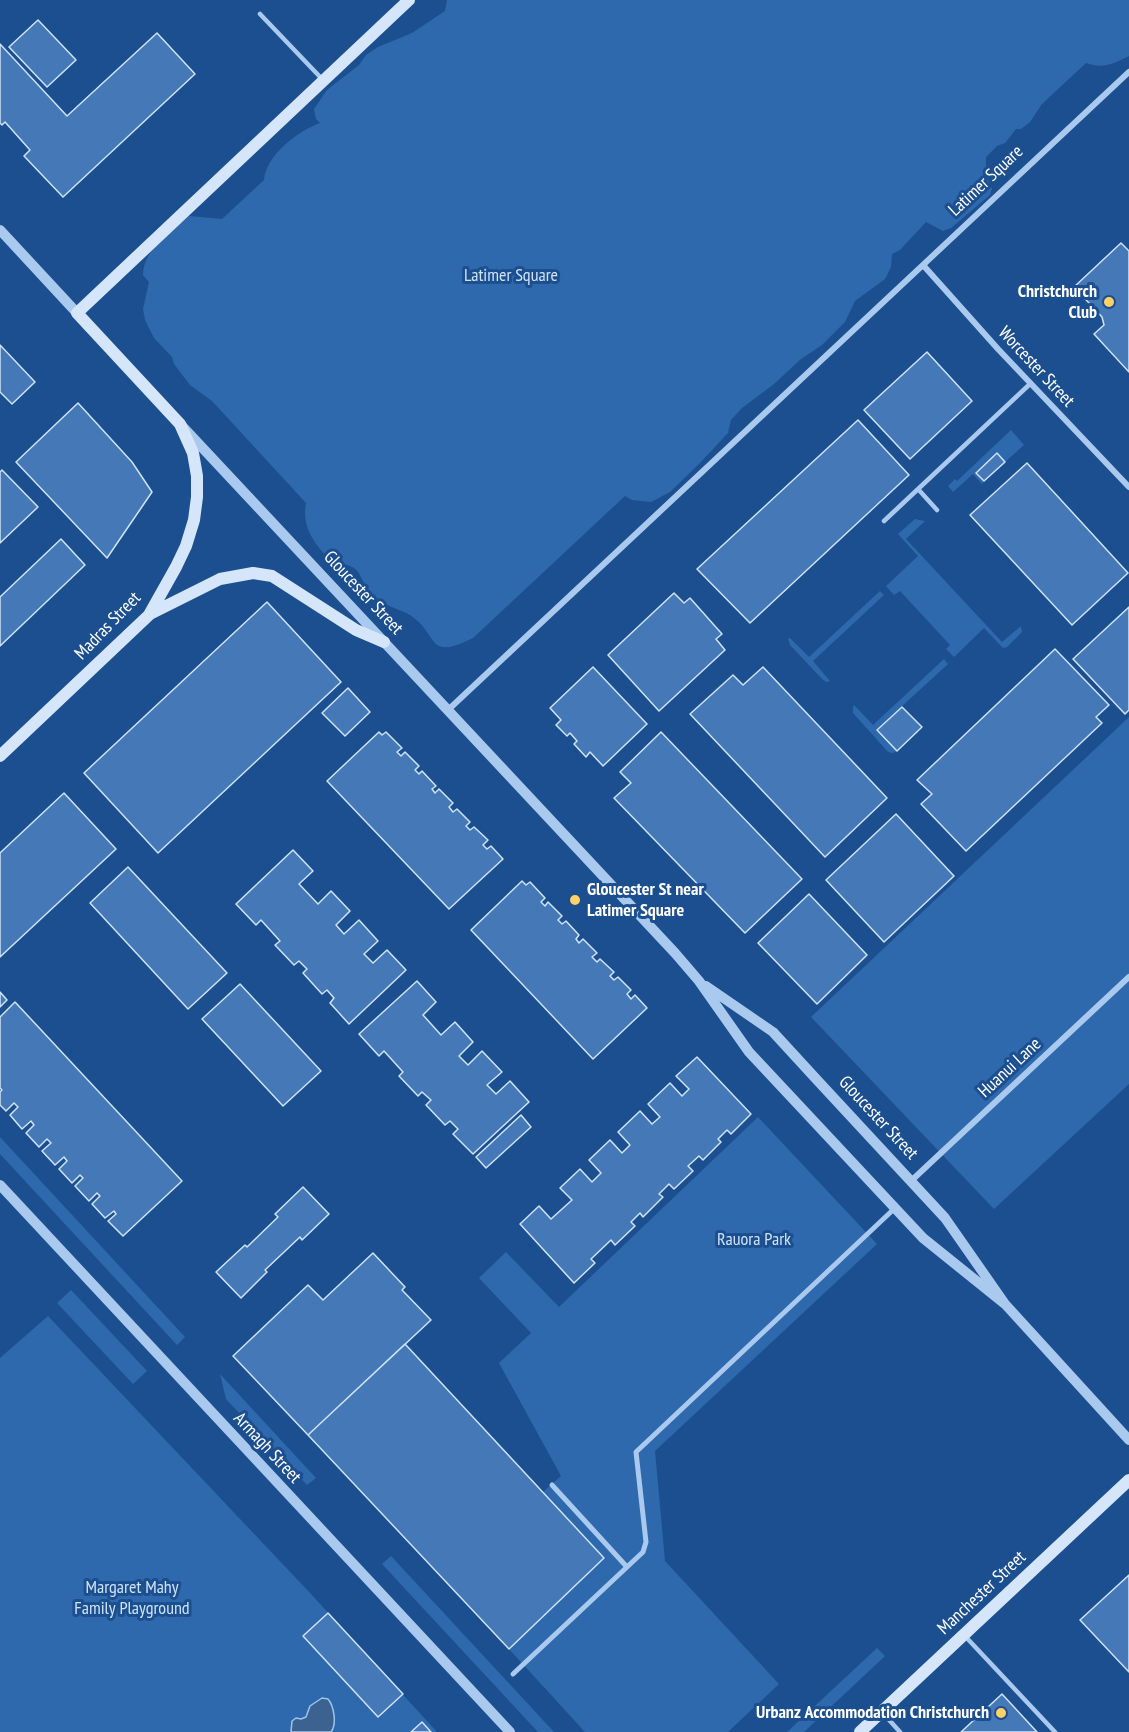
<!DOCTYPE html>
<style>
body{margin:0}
canvas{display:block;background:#1b4f8f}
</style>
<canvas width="1129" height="1732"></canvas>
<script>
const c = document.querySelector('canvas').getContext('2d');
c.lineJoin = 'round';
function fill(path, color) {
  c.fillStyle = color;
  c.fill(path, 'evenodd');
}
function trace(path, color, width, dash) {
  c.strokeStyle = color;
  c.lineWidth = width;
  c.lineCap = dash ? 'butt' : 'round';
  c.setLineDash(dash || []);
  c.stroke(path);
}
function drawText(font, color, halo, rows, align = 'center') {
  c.font = font + ' "PT Sans Narrow",sans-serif';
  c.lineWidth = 6;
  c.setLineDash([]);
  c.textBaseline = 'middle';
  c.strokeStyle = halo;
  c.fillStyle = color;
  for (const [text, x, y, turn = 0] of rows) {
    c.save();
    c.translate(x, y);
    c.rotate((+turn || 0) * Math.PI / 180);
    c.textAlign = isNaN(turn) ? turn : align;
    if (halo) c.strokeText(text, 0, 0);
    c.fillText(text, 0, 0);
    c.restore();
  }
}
fill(new Path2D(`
 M447,0H1129V56C1113,64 1103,69 1086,63L1042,104L1030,122L1021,129H1016L1005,143L997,146L986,157V175L992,189L990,195L951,228L943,231L926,222L900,250L892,254L891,267L885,279L855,301L845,322L822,345L801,359L774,384L742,408L731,420L728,433L699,464L670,492L651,502L632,500L625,496L473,638C426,662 439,634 410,615C397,608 384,606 373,595C355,576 366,565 333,563C316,546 301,528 306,503L212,401L190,385L174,364L172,357L154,338L145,320L143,309L149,282L143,275C144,248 170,233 189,216L222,219L264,180C266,155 298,131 320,123L316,119L314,109L327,90L359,65L366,55L378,47L412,33L445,11Z
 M1011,430L1024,445L1005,462L997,454L977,472L984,481L982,484L973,474L953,492L948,486L955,479L957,481Z
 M915,519L925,521L906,539L1002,642L1021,626L1022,632L1007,647L1003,648L984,628L954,657L946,649L950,645L900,591L894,595L886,586L918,556L898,534Z
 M880,591L884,595L813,661L830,681L827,682L823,680L790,645L788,639L790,638L809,657Z
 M944,659L948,664L877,729L897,751L893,753L888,752L853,713V707L854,705L873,725Z
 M1129,717V1084L994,1209L811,1017Z
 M758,1117L877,1244L655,1451L665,1561L779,1684L728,1732H585L509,1649L604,1558L543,1492L561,1476L499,1363L531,1333L479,1278L506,1252L559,1307Z
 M0,1137L185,1337L177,1345L0,1154Z
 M71,1290L147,1371L133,1384L57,1303Z
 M48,1316L311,1594L437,1732H0V1358Z
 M220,1374L316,1478L307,1485L226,1399Z
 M391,1556L554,1732H538L382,1564Z
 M877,1648L885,1656L804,1732H787Z`), '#2e69ad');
const water = new Path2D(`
 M322,1698L328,1699C334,1706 337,1724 331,1732H291L292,1721L296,1718L301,1719L306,1717L310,1706Z`);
fill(water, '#3c6290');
trace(water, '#9cc4f0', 1.5);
const building = new Path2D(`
 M38,20L76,60L47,87L9,47Z
 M157,33L195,74L63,197L24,156L30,150L5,122L2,125L0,123V44L67,116Z
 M1121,243L1129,251V372L1094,334L1104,325L1102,317L1074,287Z
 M0,345L35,382L12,404L0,392Z
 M927,352L972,401L910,459L864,410Z
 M78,403L132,462L152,492L107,558L16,462Z
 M858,420L909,475L750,623L697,569Z
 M997,453L1005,462L984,481L976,473Z
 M1027,463L1128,573L1072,625L970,515Z
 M2,470L38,507L0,543V472Z
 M61,539L85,565L0,646V597Z
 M674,593L684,603L690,598L722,634L716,639L725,650L659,711L608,655Z
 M267,602L341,682L158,853L84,773Z
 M1129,607V710L1125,714L1073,659Z
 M1055,649L1109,705L1096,717L1102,723L966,851L921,804L932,794L917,780Z
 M593,667L647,724L603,766L590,752L586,757L574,744L577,741L570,733L567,736L556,725L561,720L550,708Z
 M763,667L887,798L825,857L690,714L733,675L743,685Z
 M348,688L370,712L345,736L322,713Z
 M902,707L922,727L897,751L877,730Z
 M379,732L382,735L386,732L402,748L397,752L401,756L405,752L419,766L415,770L419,774L422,771L436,786L432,789L435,793L439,789L453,803L449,807L453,812L457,809L470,822L466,826L470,830L474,827L488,840L483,845L487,849L491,846L503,859L449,909L327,781Z
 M661,732L802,879L745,933L614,798L631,783L620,772Z
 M64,793L116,849L0,957V853Z
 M896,814L954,876L884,942L826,880Z
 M293,850L313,871L299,884L318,904L331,891L350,911L336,925L344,934L359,920L378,941L364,954L373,963L387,950L406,970L349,1024L330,1003L334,998L327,990L322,994L303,973L307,969L299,961L294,965L275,945L280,941L261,920L256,925L236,904Z
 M128,867L227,973L188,1009L90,903Z
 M522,881L526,885L530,882L545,898L541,902L545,906L548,902L562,916L558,920L562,924L566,921L579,935L576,939L579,943L583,939L597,953L592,957L597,962L600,959L614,972L610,976L614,980L618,977L631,990L627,994L631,999L635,995L647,1008L593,1059L471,930Z
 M809,894L867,955L817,1004L758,943Z
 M417,981L436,1002L423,1015L441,1035L455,1022L473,1042L459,1056L468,1065L482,1051L502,1072L487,1085L496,1094L510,1081L529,1102L473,1154L453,1134L458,1129L450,1121L445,1125L426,1105L431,1100L422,1092L418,1096L399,1076L403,1072L384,1051L379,1056L359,1034Z
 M240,984L321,1071L283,1106L202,1019Z
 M0,992L7,1000L0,1007Z
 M15,1002L182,1181L123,1236L108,1221L116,1214L114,1211L105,1218L92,1204L100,1196L97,1193L89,1201L75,1186L83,1178L80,1175L72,1183L59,1169L67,1161L64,1157L55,1165L42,1151L51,1143L47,1139L39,1147L26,1133L34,1125L31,1121L22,1129L10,1115L18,1107L14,1103L6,1111L0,1105V1092L2,1090L0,1088V1017Z
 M697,1057L751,1114L731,1134L727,1130L718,1139L721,1142L703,1160L699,1156L688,1166L693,1171L674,1189L669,1184L659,1194L663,1197L643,1217L640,1213L631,1222L635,1226L615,1245L611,1240L591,1259L595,1263L574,1283L520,1224L539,1206L551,1219L572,1200L560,1188L580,1169L592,1182L601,1173L589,1160L610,1140L622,1153L630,1145L618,1132L640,1111L652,1124L660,1117L648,1104L670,1083L682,1096L689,1089L676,1076Z
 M521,1115L531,1127L486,1168L476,1157Z
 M303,1187L329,1214L302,1240L300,1237L265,1270L267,1272L241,1298L216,1272L245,1245L247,1247L278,1217L275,1214Z
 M373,1253L405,1287L402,1290L431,1320L308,1435L233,1356L308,1285L323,1300Z
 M405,1344L604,1558L509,1649L308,1435Z
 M1129,1575V1672L1080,1620Z
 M328,1613L403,1694L378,1717L303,1636Z
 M1002,1694L1037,1732H961Z
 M422,1722L431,1732H411Z`);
fill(building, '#4478b7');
trace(building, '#cfe3fa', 1.5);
trace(new Path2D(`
 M260,14L323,80
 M918,489L937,510
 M884,521L1031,383
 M964,1635L1055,1732
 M882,1712L900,1732`), '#a9c9ee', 4.5);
trace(new Path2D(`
 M552,1485L627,1567
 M513,1674L643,1552L646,1542L636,1452L895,1208`), '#a9c9ee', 5);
trace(new Path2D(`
 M923,265L998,349L1129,487
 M448,710L1129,72
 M911,1181L1129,977`), '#a9c9ee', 6);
trace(new Path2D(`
 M0,230L77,313
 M182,426L675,953L699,981L749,1052L923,1238L1005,1304
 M706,986L773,1032L818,1081L945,1218L1005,1304L1129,1440
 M0,1185L510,1732`), '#a9c9ee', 10);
trace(new Path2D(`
 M150,614L220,579L253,573L272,576L356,630L384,642
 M0,756L149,615L176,567L186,546L194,520L197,497V476L193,453L180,424L77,313L409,0
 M860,1732L1129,1480`), '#d6e6fa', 12);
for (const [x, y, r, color] of [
 [1109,302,6,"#ffd166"],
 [575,900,6,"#ffd166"],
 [1001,1713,6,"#ffd166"]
]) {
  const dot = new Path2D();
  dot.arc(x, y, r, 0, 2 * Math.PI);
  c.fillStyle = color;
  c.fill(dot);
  trace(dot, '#1b4f8f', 2);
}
drawText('18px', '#fff', '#1b4f8f', [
 ["Latimer Square",986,181,-43],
 ["Worcester Street",1036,367,47],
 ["Gloucester Street",363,593,47],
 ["Madras Street",108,626,-46],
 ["Huanui Lane",1010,1068,-43],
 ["Gloucester Street",878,1118,47],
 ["Armagh Street",267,1448,47],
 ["Manchester Street",982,1593,-43]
]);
drawText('18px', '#cfe3fa', '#1b4f8f', [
 ["Latimer Square",511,276],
 ["Rauora Park",754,1240],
 ["Margaret Mahy",132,1588],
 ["Family Playground",132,1609]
]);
drawText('bold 18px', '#fff', '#1b4f8f', [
 ["Christchurch",1097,292],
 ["Club",1097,313],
 ["Gloucester St near",587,890,"left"],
 ["Latimer Square",587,911,"left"],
 ["Urbanz Accommodation Christchurch",989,1713]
], 'right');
</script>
